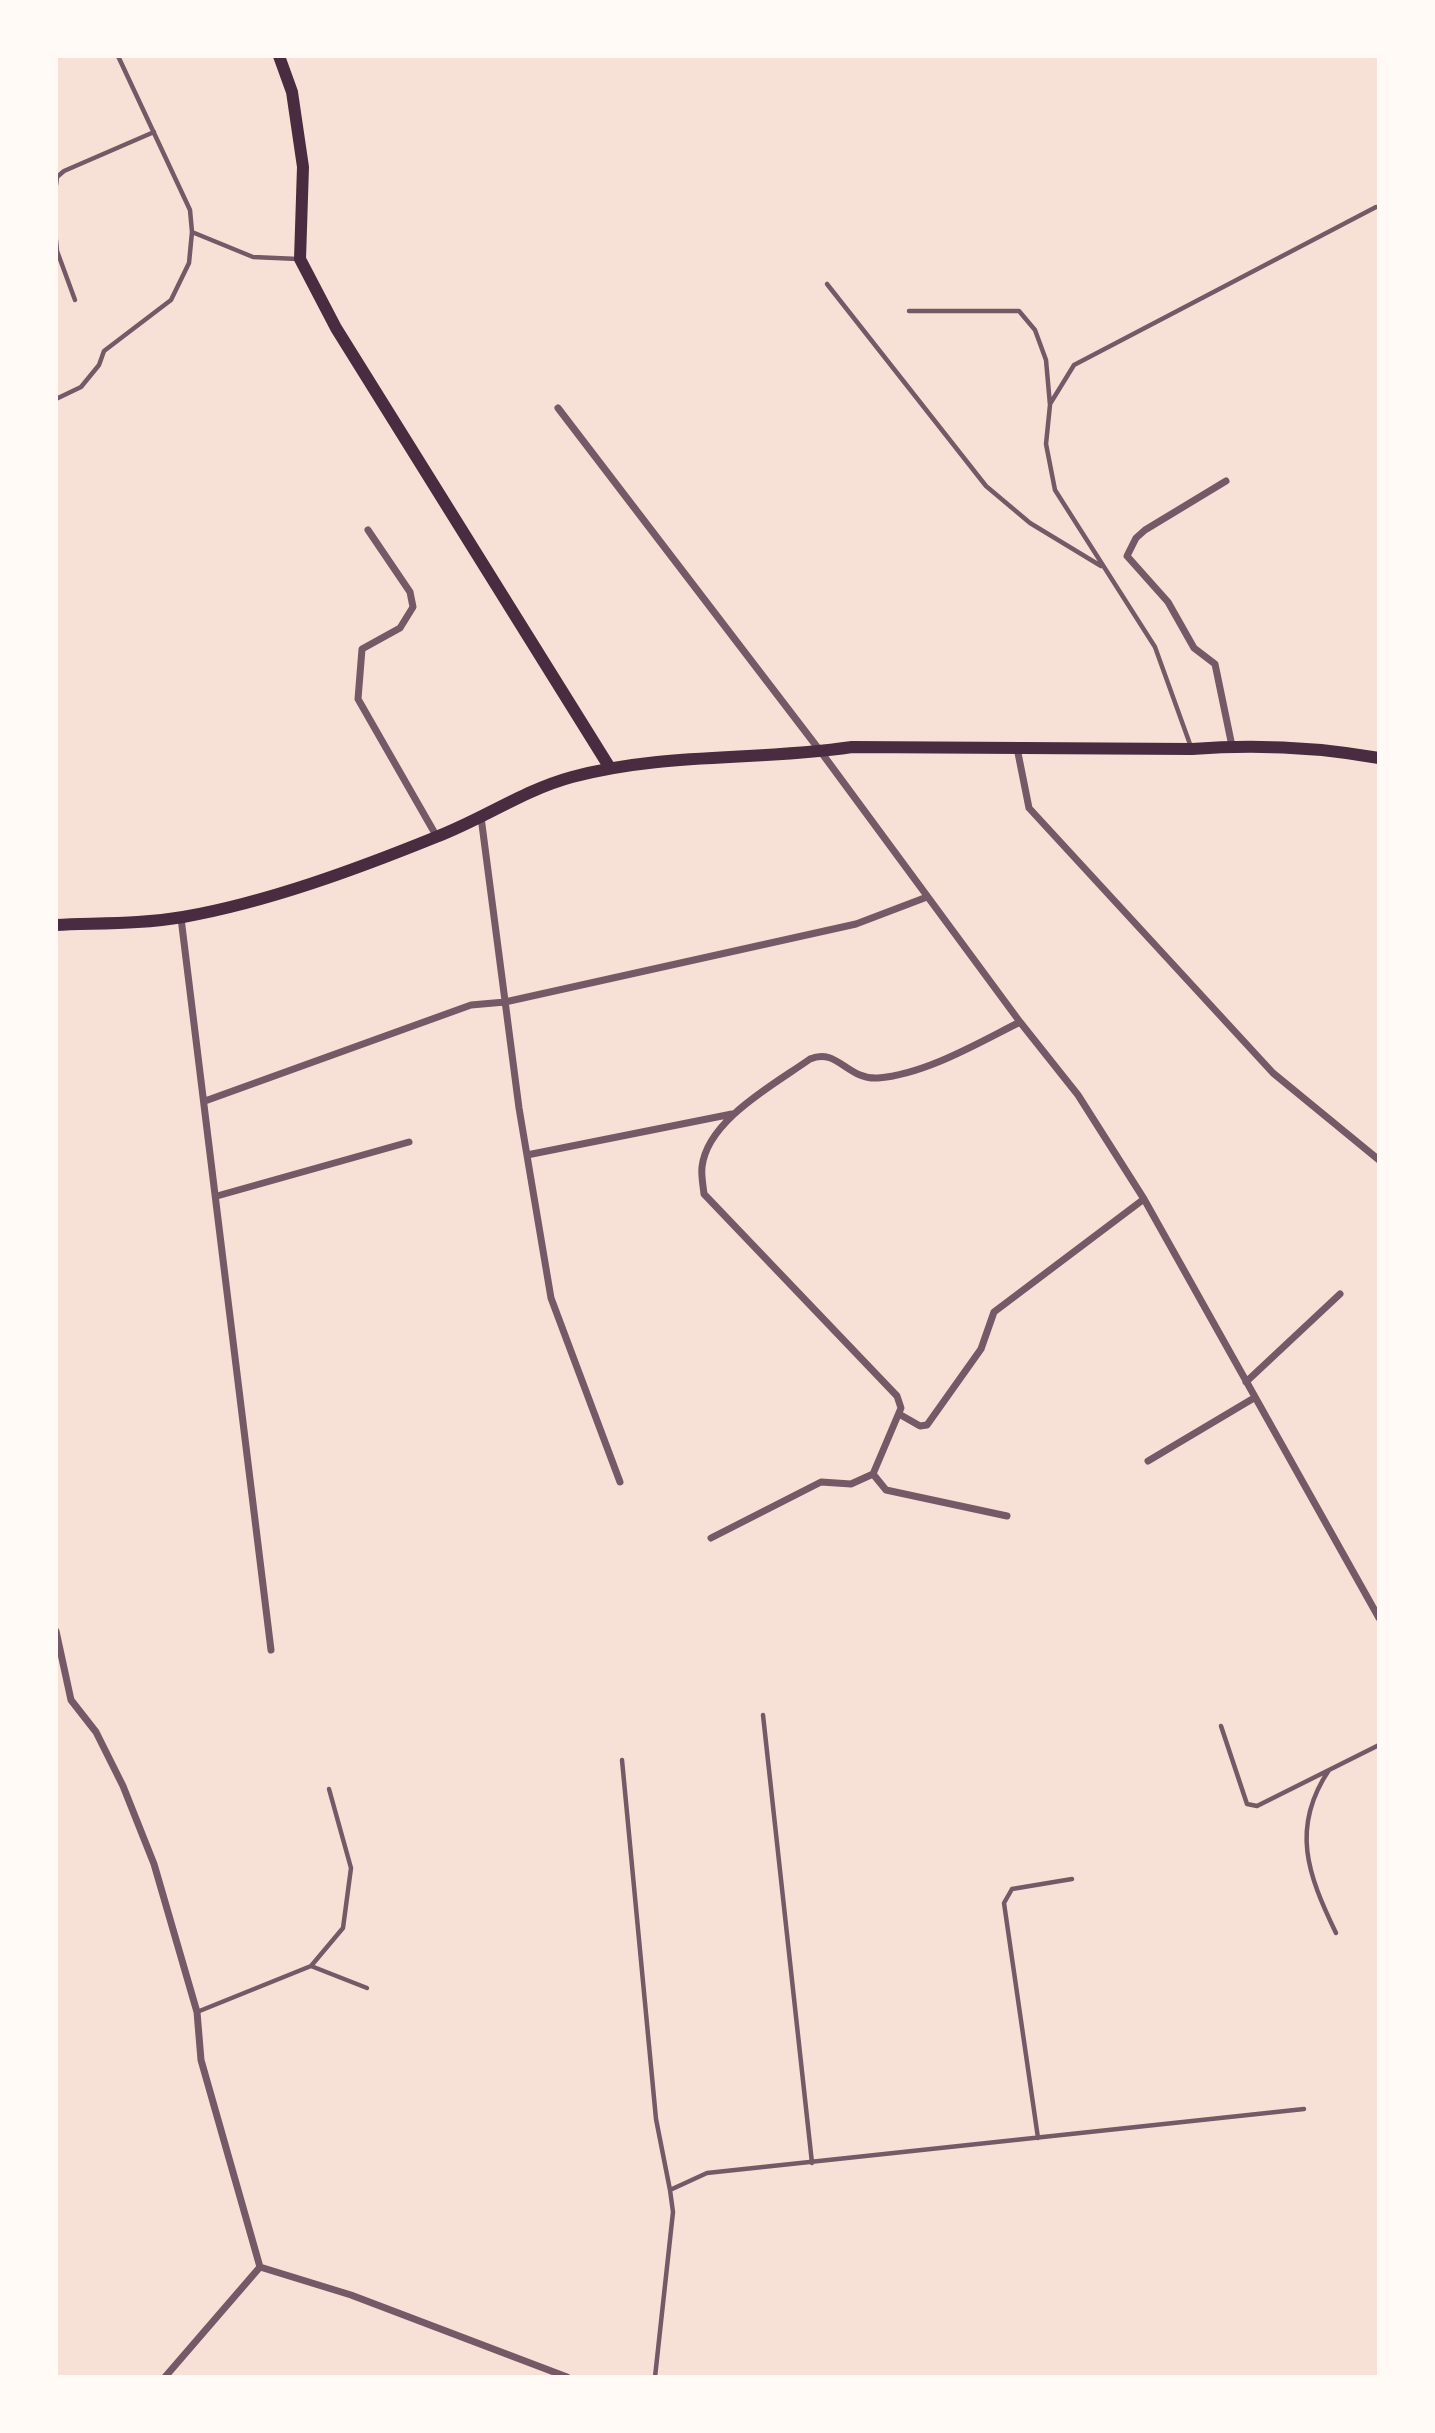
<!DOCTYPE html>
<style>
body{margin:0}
#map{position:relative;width:1435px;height:2433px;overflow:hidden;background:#f7e1d7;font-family:Georgia,serif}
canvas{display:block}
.frame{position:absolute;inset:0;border:58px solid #fffaf5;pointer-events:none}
</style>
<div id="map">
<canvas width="1435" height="2433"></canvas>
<div class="frame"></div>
</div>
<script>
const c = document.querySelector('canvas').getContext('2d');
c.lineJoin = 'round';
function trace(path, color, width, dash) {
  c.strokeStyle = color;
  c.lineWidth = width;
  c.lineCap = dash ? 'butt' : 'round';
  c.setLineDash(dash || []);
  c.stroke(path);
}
trace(new Path2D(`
 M118,56L190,210L192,232L253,257L298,259
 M56,185L57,177L64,171L154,132
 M56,240L57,251L75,300
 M827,284L986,486L1030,523L1101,566
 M909,311H1019L1035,330L1046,360L1050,405L1046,444L1055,490L1155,647L1191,747
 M56,399L81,387L99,365L104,351L171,300L189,263L192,232
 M1050,404L1074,365L1376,207
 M763,1715L812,2163
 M1221,1726L1247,1804L1257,1806L1379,1745
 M622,1760L656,2119L670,2190
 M1329,1770C1290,1828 1308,1875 1336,1933
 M311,1966L367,1988
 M197,2012L311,1966L343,1928L351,1868L329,1789
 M1038,2138L1004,1903L1012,1889L1072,1879
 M655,2377L673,2212L670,2190L707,2173L1304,2109`), '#755966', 4.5);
trace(new Path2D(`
 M558,408L821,752L1020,1022L1078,1095L1144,1199L1379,1618
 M1226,481L1145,530L1136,538L1127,556L1168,602L1194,648L1215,664L1232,746
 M368,530L410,592L413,607L400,628L362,649L358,699L437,837
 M1017,748L1029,808L1273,1073L1379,1160
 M481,817L519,1108L551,1298L620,1482
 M181,918L271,1650
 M205,1101L471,1005L505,1002L856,924L927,897
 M527,1155L732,1114
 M217,1196L409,1142
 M1246,1382L1340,1294
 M899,1414L920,1426L927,1425L981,1349L994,1312L1144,1199
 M1148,1461L1254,1398
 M1007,1516L886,1490L873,1474L901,1408L897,1396L704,1194C703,1185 701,1175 702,1167C707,1120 775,1084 810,1059C837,1047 847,1080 878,1078C926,1074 978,1043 1020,1022
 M711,1538L821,1482L851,1484L873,1474
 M56,1631L71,1700L96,1732L123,1786L154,1864L197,2012L201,2060L260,2267
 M260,2267L351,2295L567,2377
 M165,2377L260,2267`), '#755966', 7);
trace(new Path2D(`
 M279,56L292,92L303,167L300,259L336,328L610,768
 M56,925C98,923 142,924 183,917C268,902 357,869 436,837C483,819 524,790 572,777C664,752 759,761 852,747L1192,749C1255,744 1317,747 1379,758`), '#4a2c40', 12);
</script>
